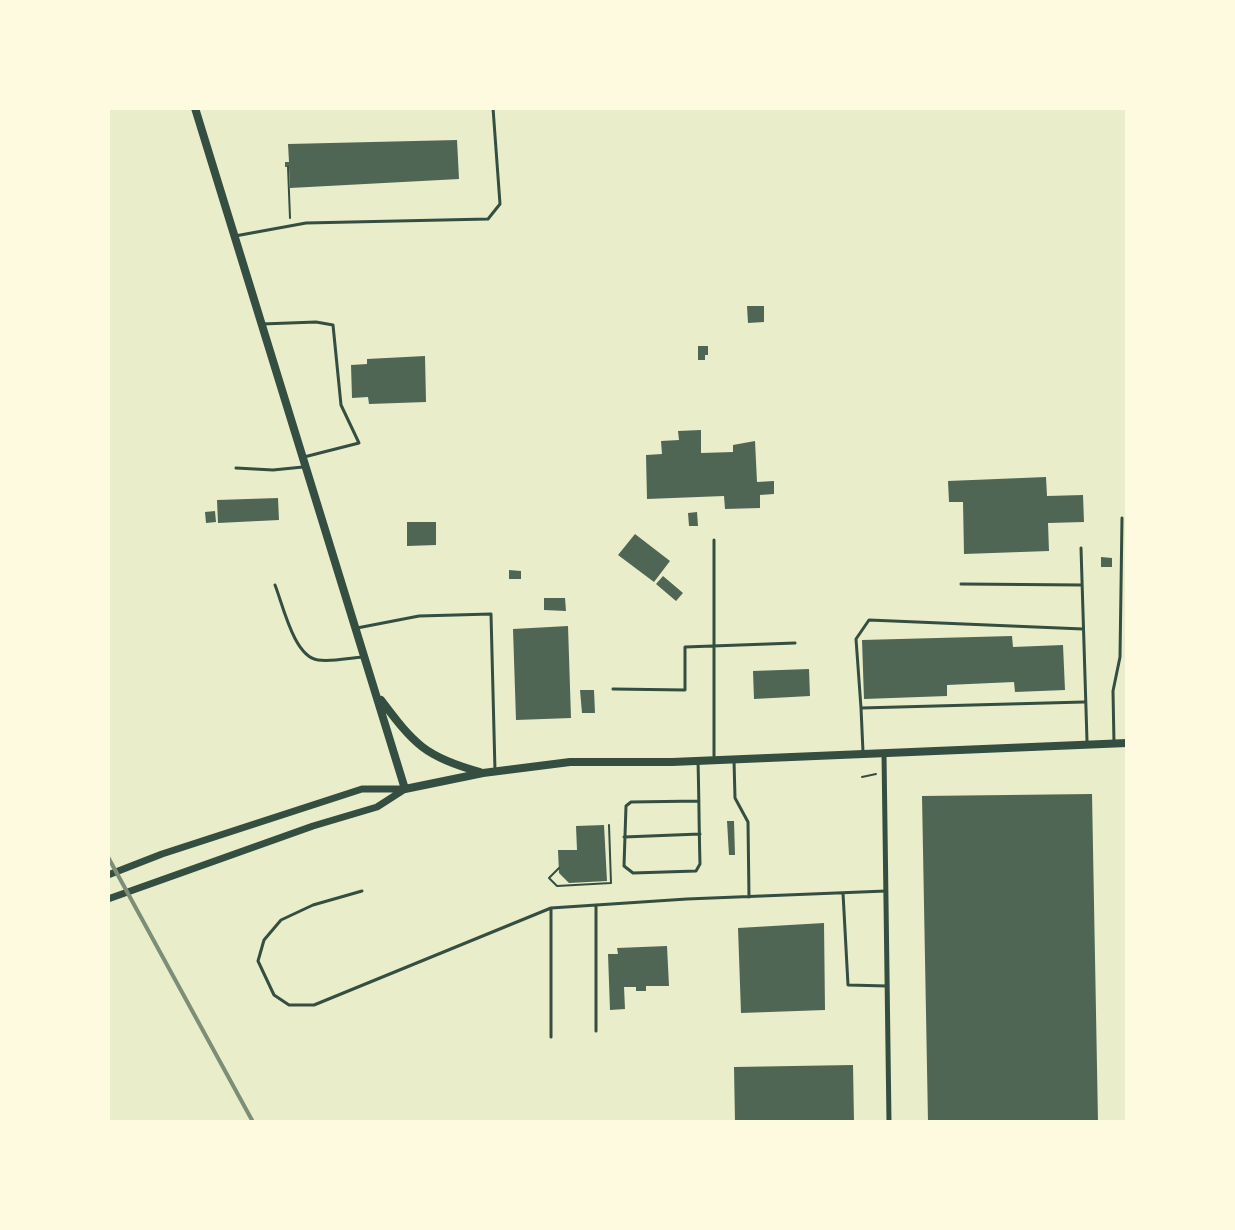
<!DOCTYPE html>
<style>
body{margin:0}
#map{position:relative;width:1235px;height:1230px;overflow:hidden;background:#e9edc9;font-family:Quicksand,sans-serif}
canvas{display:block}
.frame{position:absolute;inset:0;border:110px solid #fefae0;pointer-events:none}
</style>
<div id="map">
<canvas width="1235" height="1230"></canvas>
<div class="frame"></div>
</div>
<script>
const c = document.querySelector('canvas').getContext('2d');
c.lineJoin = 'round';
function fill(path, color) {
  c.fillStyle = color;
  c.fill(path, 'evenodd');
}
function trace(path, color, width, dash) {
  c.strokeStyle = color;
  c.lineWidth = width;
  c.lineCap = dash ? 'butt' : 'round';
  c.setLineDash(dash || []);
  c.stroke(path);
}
fill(new Path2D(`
 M457,140L459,179L290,188L289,167H285V162H289L288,144Z
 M747,306H764V322L748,323Z
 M698,346H708V355H705V360H698Z
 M425,356L426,402L369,404L368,397L352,398L351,365L367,364V359Z
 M701,430V453L733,452V445L755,441L757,482L774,481V494L760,495V508L725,509L724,496L647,499L646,455L662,454L661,441L679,440L678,431Z
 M1046,477L1047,496L1083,495L1084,522L1048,523L1049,551L964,554L963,502H949L948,481Z
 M278,498L279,520L218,523L217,500Z
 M215,511L216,522L206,523L205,512Z
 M697,512L698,526H689L688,513Z
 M407,522H436V545L407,546Z
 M635,534L670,561L654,582L618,555Z
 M1101,557L1112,558V567H1101Z
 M509,570L521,571V579H509Z
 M663,576L683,593L676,601L656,584Z
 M544,598H565L566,611L544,610Z
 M568,626L571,718L516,720L513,629Z
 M1012,636L1013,647L1063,645L1065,690L1015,692L1014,682L947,685V696L864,699L862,640Z
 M809,669L810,696L754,699L753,671Z
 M580,690H594L595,713H582Z
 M1092,794L1098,1122H928L922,796Z
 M727,821H734L735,855H729Z
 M604,825L607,881L569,883L559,873L558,850H577L576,826Z
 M824,923L825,1010L741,1013L738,928Z
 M667,946L669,986H646V991H636V987H624L625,1009L610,1010L608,954H618L617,948Z
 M853,1065L854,1122H735L734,1067Z`), '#4f6655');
trace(new Path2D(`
 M288,167L290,218
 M862,777L876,774
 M559,868L549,878L557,886L611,883L609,825`), '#344e41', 2);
trace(new Path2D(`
 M235,236L306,223L488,219L500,204L493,108
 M262,324L316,322L333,325L341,405L359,443L304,457
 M236,468L273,470L303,467
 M1081,548L1087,741
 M961,584L1082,585
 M275,585C283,605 294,657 318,660C332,662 349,658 363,657
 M357,628L419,616L491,614L495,771
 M613,689L685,690V647L795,643
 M861,708L856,639L869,620L1083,629
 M1114,744L1113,691L1120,657L1122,518
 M863,752L861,708L1084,702
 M714,756V540
 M734,760L735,798L748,822L749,897
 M698,761C699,795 699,829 700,864L696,871L633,873L624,866L626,806L631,802L699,801
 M624,837L700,834
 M362,891L313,905L281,920L264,940L258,961L274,995L289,1005H314L551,908L687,899L886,891
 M843,893L848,985L887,986
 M596,905V1031
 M551,1037V908`), '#344e41', 3);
trace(new Path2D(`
 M884,754L889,1122`), '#344e41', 5);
trace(new Path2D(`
 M108,875L162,854L362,789H402
 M108,899L313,826L377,807L405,789`), '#344e41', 7);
trace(new Path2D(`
 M195,108L405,789L483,773L570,762H672L1127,743
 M381,700C414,744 425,757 480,772`), '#344e41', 8);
trace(new Path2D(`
 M108,857L253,1122`), '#7c8e77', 4);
</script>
